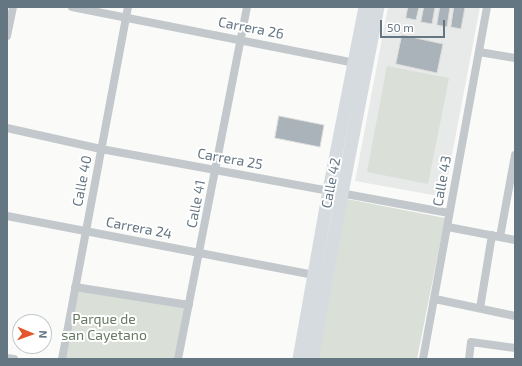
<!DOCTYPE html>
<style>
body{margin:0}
#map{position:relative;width:522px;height:366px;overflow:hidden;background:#fafaf8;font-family:"Exo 2",sans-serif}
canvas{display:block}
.frame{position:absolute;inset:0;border:8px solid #657683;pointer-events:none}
.north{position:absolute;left:12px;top:314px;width:40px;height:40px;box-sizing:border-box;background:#fff;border:1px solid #c1c8cd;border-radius:50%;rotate:92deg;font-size:11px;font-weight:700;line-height:16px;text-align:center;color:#657683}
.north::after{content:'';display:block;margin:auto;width:14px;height:18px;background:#e4572e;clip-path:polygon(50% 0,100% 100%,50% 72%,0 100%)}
.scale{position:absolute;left:380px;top:20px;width:65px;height:18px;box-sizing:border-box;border:2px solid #657683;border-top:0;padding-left:5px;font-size:12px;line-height:14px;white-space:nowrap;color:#657683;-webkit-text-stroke:3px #fff;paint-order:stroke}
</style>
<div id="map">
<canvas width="522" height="366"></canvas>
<div class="frame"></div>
<div class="north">N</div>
<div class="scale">50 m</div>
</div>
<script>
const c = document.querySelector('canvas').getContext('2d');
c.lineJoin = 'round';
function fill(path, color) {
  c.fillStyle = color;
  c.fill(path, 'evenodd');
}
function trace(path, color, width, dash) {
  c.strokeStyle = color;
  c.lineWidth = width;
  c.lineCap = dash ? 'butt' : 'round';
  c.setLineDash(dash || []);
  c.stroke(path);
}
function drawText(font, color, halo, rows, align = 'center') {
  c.font = font + ' "Exo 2",sans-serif';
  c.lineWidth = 4;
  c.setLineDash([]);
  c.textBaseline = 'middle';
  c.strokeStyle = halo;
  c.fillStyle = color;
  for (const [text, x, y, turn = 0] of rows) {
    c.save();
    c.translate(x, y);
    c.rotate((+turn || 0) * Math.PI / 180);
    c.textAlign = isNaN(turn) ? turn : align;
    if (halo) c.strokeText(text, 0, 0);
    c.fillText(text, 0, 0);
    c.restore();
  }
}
fill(new Path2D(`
 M388,7H480L444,197L355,181Z`), '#e8e9e9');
fill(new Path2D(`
 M387,66L449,78L428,184L367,172Z
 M347,199L445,218L417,359H318Z
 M77,290L185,306L175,359H64Z`), '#dadfd7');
const building = new Path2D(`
 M408,7H419L416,20L406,18Z
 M424,7H435L432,24L421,22Z
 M440,7H450L447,27L437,25Z
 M454,7H465L461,29L451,27Z
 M402,35L443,44L437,73L396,64Z
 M279,116L324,125L320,147L275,138Z`);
fill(building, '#aab3b9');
trace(building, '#dcdcda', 1);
trace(new Path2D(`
 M72,7L355,63
 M7,36L13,7
 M479,52L515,58
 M7,128L101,149L449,213
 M7,216L314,275
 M448,227L515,240
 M500,237L515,155
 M75,287L189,305
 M435,299L515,316
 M480,308L492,235
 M7,358L14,359
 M62,359L128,7
 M178,359L247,7
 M423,359L487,7
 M469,359L471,342L515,348`), '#c3c8cc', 8);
trace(new Path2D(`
 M299,359L329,190L365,7
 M312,359L342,193L378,7`), '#d6dbdf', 13);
drawText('14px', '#657683', '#fff', [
 ["Carrera 26",251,28,11],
 ["Carrera 25",230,159,10],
 ["Calle 40",82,181,-79],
 ["Calle 43",442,181,-80],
 ["Calle 42",331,183,-79],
 ["Calle 41",196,204,-79],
 ["Carrera 24",139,228,11]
]);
drawText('14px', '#687a64', '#fff', [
 ["Parque de",104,319],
 ["san Cayetano",104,335]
]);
</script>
